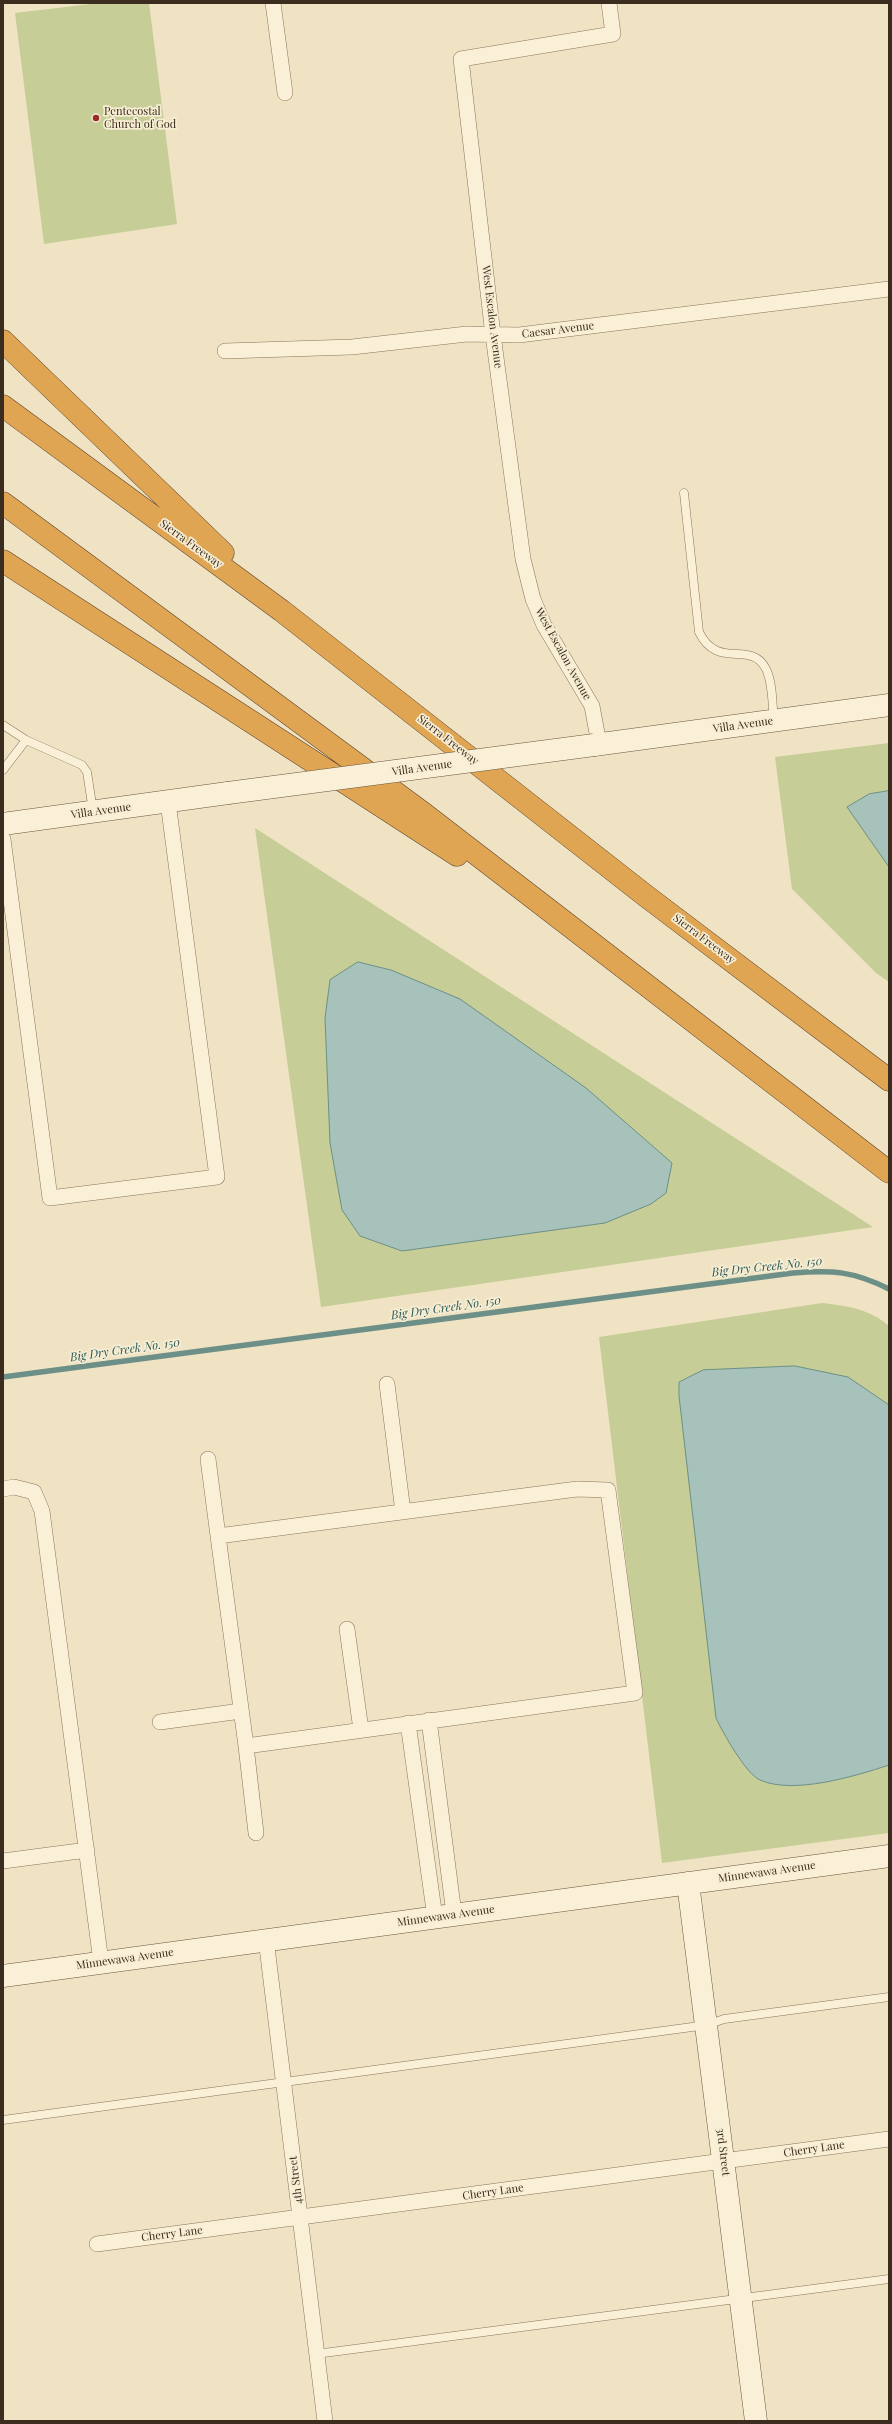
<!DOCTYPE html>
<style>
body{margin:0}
#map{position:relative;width:892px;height:2424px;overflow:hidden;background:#efe3c4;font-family:"Playfair Display",serif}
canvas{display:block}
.frame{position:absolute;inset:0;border:4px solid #3a2c1e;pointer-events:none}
</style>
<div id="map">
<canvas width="892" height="2424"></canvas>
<div class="frame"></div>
</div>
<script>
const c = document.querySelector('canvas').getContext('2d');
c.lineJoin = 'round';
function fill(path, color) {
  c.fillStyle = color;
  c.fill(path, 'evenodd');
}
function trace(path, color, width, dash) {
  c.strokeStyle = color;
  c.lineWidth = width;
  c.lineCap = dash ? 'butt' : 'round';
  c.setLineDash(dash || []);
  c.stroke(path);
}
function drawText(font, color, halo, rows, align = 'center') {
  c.font = font + ' "Playfair Display",serif';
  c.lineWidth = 3.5;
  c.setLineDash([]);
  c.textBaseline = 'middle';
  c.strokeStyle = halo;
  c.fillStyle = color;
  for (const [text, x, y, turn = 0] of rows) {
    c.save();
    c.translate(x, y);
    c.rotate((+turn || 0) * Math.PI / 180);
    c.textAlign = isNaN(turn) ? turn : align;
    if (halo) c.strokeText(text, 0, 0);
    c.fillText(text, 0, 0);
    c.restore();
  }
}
fill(new Path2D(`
 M99,3H149L177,224L44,244L15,13Z
 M889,743V982L876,973L792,889L775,757Z
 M255,828L873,1227L321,1307Z
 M822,1303C847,1306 870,1309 889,1326V1833L662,1863L599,1337Z`), '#c6cd97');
const water = new Path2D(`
 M889,791V867L847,807L869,794Z
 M358,962L391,970L460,999L586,1088L672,1163L666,1193L651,1204L605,1223L402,1251L360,1236L342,1210L330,1143L325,1018L330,980Z
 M795,1366L848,1377L889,1405V1765C856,1776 793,1795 760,1780C746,1774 723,1733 716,1718L679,1396V1382L703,1370Z`);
fill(water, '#a6c2ba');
trace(water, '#6c9088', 1);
trace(new Path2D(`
 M3,1377L793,1273C833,1270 853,1271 889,1289`), '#6c9088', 5.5);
const lane = new Path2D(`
 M684,493L699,632C718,671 751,639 766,669C773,683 772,704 774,720
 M3,725L26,740
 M3,770L26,740L82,765L87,772L93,811
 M3,2120L707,2025L724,2019L889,1997
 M316,2354L889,2279`);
const street = new Path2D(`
 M273,3L285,93
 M225,351L352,347L467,334L519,335L889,289
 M599,744L592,706L544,625L533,599L523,559L493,335L461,59L613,34L609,3
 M3,839L50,1198L217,1177L168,802
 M387,1384L403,1512
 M208,1459L218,1536
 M3,1489L14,1487L34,1492L42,1511L101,1962
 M577,1489L608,1490L635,1693L246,1746L218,1536Z
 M347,1629L361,1730
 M429,1720L454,1914
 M160,1722L241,1711
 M408,1723L435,1918
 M246,1746L256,1833
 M3,1861L87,1850
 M266,1939L325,2421
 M97,2244L889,2139`);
const secondary = new Path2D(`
 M594,745L889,705
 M3,824L228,793
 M688,1883L756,2421
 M3,1976L889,1856`);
const highway = new Path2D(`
 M3,341L223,553
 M3,406L282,611L646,896L889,1080
 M3,503L423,813L889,1172
 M3,561L457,855`);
trace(lane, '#8a745a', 9);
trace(street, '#8a745a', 16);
trace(secondary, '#6c553d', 23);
trace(highway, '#58422e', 23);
trace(lane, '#f9f0d7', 8);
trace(street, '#f9f0d7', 15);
trace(secondary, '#f9f0d7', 22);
trace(highway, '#e0a553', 22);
const secondaryBridge = new Path2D(`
 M228,793L594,745`);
trace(secondaryBridge, '#6c553d', 23, []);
trace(secondaryBridge, '#f9f0d7', 22);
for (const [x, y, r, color] of [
 [96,118,4,"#9a2a28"]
]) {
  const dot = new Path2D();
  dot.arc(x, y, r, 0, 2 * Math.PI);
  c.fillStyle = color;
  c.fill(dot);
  trace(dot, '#f6edd3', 1.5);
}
drawText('11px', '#3a2c1e', '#f6edd3', [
 ["Pentecostal",104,112],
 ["Church of God",104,125]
], 'left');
drawText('11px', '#3a2c1e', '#f6edd3', [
 ["West Escalon Avenue",492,317,83],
 ["Caesar Avenue",558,330,-7],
 ["Sierra Freeway",191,544,36],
 ["West Escalon Avenue",563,654,61],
 ["Villa Avenue",743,725,-8],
 ["Sierra Freeway",448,740,38],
 ["Villa Avenue",422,768,-8],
 ["Villa Avenue",101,811,-8],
 ["Sierra Freeway",704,939,37],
 ["Minnewawa Avenue",767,1872,-8],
 ["Minnewawa Avenue",446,1916,-8],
 ["Minnewawa Avenue",125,1959,-8],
 ["Cherry Lane",814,2149,-8],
 ["3rd Street",723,2152,83],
 ["4th Street",296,2180,-97],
 ["Cherry Lane",493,2192,-8],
 ["Cherry Lane",172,2234,-7]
]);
drawText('italic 12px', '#2d5a58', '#f6edd3', [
 ["Big Dry Creek No. 150",767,1267,-6],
 ["Big Dry Creek No. 150",446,1308,-8],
 ["Big Dry Creek No. 150",125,1350,-8]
]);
</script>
